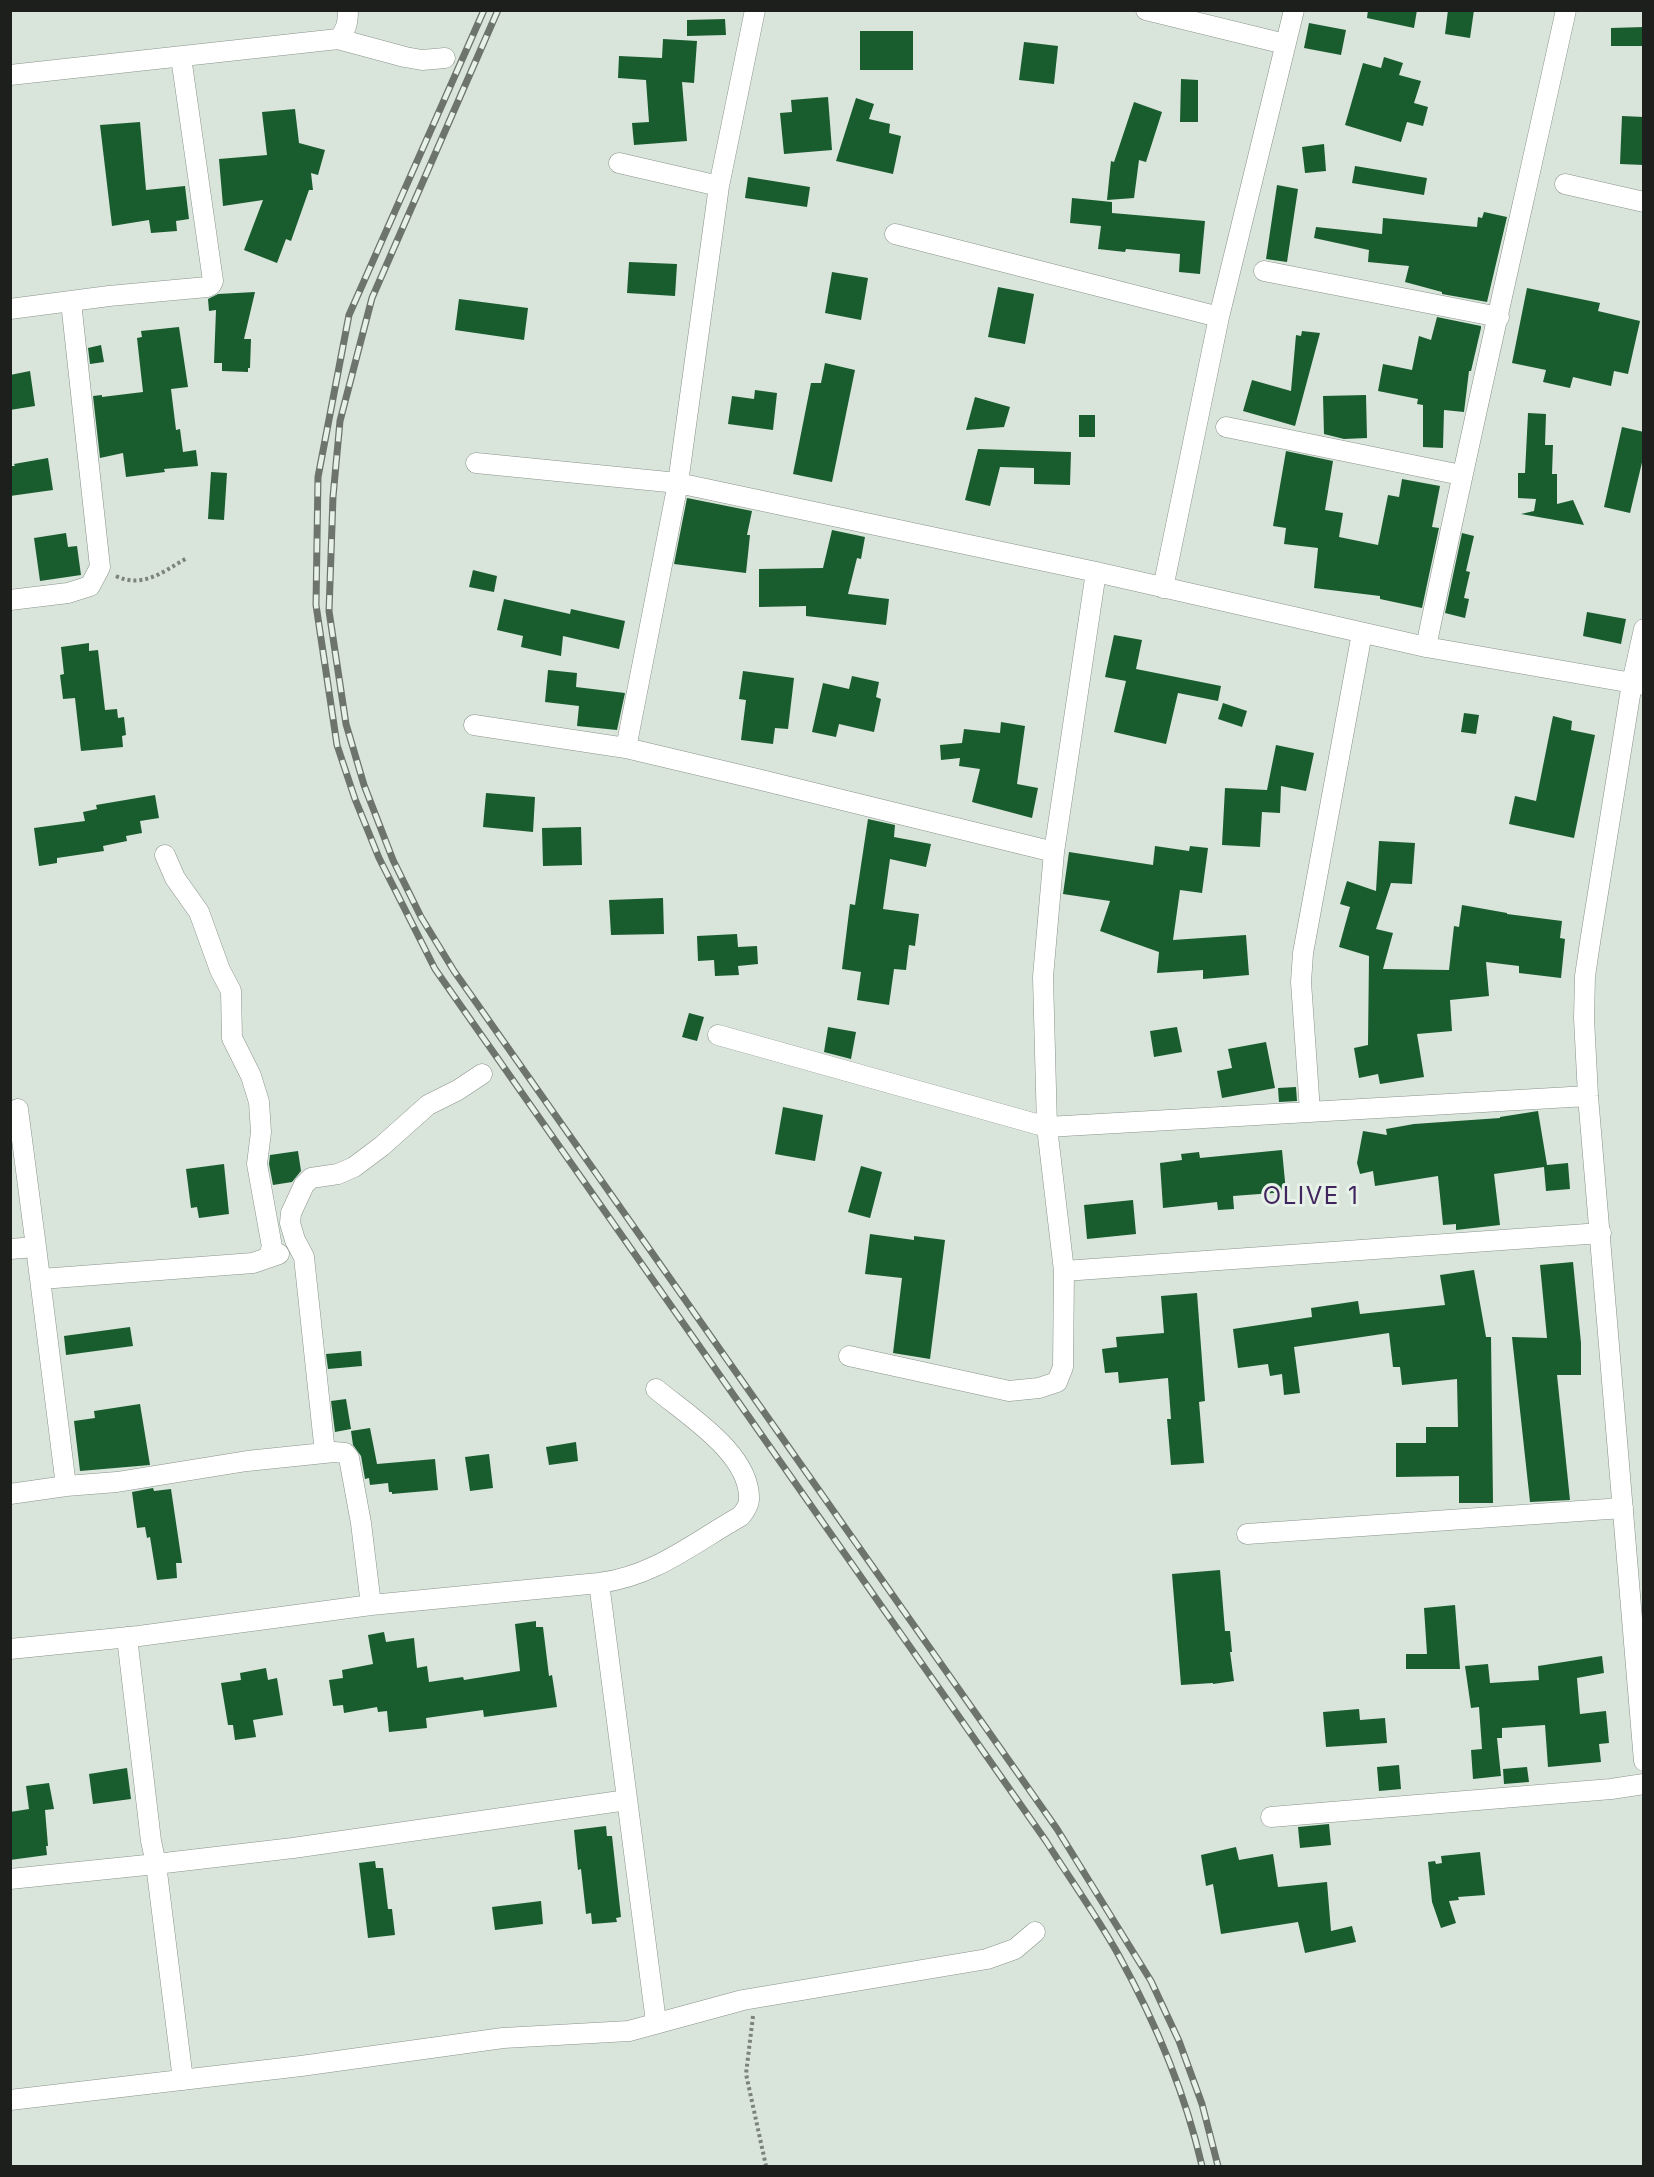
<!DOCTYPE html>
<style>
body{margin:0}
#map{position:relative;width:1654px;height:2177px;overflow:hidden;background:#d9e4db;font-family:Inter,sans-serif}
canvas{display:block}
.frame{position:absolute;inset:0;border:12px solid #1c1f1c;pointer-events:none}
</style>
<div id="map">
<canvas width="1654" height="2177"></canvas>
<div class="frame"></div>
</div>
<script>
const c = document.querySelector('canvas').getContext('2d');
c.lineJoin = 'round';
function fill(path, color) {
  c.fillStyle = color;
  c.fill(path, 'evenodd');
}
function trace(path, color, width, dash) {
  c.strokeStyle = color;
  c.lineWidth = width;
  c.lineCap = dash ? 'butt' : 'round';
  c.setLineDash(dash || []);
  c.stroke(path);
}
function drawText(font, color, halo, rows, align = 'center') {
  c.font = font + ' Inter,sans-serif';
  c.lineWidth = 6;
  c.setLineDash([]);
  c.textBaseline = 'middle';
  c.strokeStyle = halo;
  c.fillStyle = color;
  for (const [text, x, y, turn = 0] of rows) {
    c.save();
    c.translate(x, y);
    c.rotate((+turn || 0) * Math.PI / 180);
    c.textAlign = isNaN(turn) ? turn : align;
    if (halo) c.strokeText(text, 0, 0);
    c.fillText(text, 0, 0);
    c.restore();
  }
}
fill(new Path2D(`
 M1368,10H1417L1414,28L1367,18Z
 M1448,10H1474L1470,38L1445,34Z
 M725,19L726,35L687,36V20Z
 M1309,23L1346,30L1341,55L1304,48Z
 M1644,27V46H1611V28Z
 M860,31H913V70H860Z
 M663,39L697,41L694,83L682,82L687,141L634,145L632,123L649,122L646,80L618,78L619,56L662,58Z
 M1024,42L1058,46L1054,84L1019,80Z
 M1384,57L1403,63L1399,75L1421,81L1414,103L1428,107L1423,126L1407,122L1401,142L1345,125L1363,63L1381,68Z
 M1181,79L1198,80V122H1180Z
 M828,97L832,150L784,154L780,113L792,112L791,100Z
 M856,98L874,104L869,119L890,124L889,133L901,136L893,174L836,161Z
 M1134,102L1162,112L1146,162L1139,160L1134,198L1107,200L1111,161L1114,162Z
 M295,109L299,143L325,150L318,175L311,173L313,190H309L291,241L286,239L277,263L244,250L263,200L223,206L219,159L267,155L262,112Z
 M1622,116L1644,117V165L1620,164Z
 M140,122L146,190L185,186L189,219L176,221L177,231L151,233L149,220L112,226L100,125Z
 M1324,144L1326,171L1305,173L1302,147Z
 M1355,166L1427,178L1424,195L1352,183Z
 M748,177L810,187L807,207L745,198Z
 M1277,185L1298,189L1287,262L1266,259Z
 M1072,198L1112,202V213L1205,221L1200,274L1179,272L1180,254L1126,249L1125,252L1098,249L1101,226L1070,223Z
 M1484,212L1507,217L1487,302L1442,294V292L1405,282L1409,266L1368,262L1369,250L1314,238L1316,227L1382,234L1383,218L1477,227L1478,217L1482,218Z
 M629,262L677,264L675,296L627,293Z
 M832,272L868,278L861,320L825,313Z
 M998,287L1034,294L1025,344L988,337Z
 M1527,288L1600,303L1598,311L1640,321L1628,374L1614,371L1611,386L1573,377L1570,388L1543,382L1546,370L1512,363Z
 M255,292L244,339H251L250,368H248V372L222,371V363H214L216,310L209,311L208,299L218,294Z
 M459,299L528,308L524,340L455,330Z
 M1437,317L1481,326V328L1471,371H1469L1464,412L1444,410L1443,448L1423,447V405L1417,404L1418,399L1378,391L1383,364L1412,370L1419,336L1431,340Z
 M179,327L188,387L171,389L176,430L180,429L183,452L196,450L198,466L164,469L165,472L126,477L123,453L100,458L93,396L102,395V397L143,392L137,338L142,337L141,331Z
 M1302,331L1320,333L1295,426L1243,411L1252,380L1291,391L1296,335L1301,336Z
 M101,345L104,362L90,364L88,348Z
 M825,363L855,370L832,482L793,474L811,383H821Z
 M30,371L35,406L10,410V375Z
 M755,390L777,393L773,430L728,424L732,396L754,399Z
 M1366,395L1367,438L1344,439L1324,434L1323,396Z
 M975,397L1010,407L1004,427L966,430Z
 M1528,413L1546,414L1545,445H1553L1552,474H1557V504L1573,500L1584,525L1521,514L1534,511L1536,499L1518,498V473H1525Z
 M1079,415H1095V437H1079Z
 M1622,427L1644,432V454L1630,513L1604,507Z
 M978,449L1071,452L1070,485L1034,484V468L1000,467L990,506L965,500Z
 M1286,451L1333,461L1325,510L1343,513L1339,537L1378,545L1388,495L1399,497L1402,479L1440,486L1432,527L1439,528L1422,608L1380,599V596L1314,588L1318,548L1284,544L1286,528L1273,526Z
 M48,458L53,490L10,496V466H15L14,464Z
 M211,472L227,473L224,520L208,519Z
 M687,498L752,511L747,535H750L746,573L674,564Z
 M832,530L865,537L861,559L857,558L848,594L889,599L886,625L806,616V606L759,607V569L823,568Z
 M66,533L68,547L77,546L81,575L40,581L34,538Z
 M1462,533L1474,536L1466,571L1470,572L1464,598L1469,599L1465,618L1445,613Z
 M473,570L497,576L494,592L469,587Z
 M504,599L570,614L571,609L625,621L619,649L563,636L561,656L521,647L523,636L497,630Z
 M1587,612L1626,619L1621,644L1583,636Z
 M1114,635L1142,640L1136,669L1221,686L1218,701L1178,693L1166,744L1114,732L1126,681L1105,677Z
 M89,643V651L98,650L105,710L117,709L118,718L124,717L126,735L122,736L123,747L81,751L75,698L63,699L60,675L64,674L61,647Z
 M548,670L577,673L576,687L625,693L617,730L577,726L579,706L545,702Z
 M743,671L794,678L788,729L775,728L773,744L741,740L746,700L739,699Z
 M852,676L879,682L876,697L881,699L874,732L839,724L836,737L812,732L823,683L849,689Z
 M1223,703L1247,711L1242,727L1218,719Z
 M1464,713L1479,715L1476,734L1461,732Z
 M1553,716L1572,721L1571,730L1595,735L1574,838L1509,824L1515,796L1536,801Z
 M1001,722L1025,726L1017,784L1038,788L1032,818L972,802L980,769L959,766L960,758L941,760L940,745L962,743L964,729L1000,733Z
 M1276,745L1314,753L1306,791L1281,786L1280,813L1262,812L1260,847L1222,845L1225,788L1267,790Z
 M486,793L535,797L533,832L483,827Z
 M155,795L159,818L140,821L142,833L126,836L127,841L103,846L104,851L57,858V863L39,866L34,828L85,821L83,812L97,809L96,805Z
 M868,819L895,825L894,837L931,844L926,867L890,859L883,909L919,914L915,946L909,945L906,970L894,969L889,1005L857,1000L861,972L842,969L850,904L855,905Z
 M581,827L582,865L543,866L542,828Z
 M1379,841L1415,843L1412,884L1391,883L1376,929L1393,933L1383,969L1449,970L1454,926L1459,927L1462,905L1507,913V914L1562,921L1560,938L1565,939L1561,978L1519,973V966L1486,962L1489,996L1450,1000L1452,1031L1417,1034L1424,1077L1380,1084L1378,1074L1359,1078L1354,1048L1368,1045L1369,956L1339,947L1350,907L1340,904L1347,881L1376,891Z
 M1155,846L1189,851L1190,846L1208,848L1202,893L1180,890L1173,940L1246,935L1249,975L1203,979V970L1157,973L1159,952L1100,931L1110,901L1063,894L1069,852L1153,865Z
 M663,898L664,934L611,935L609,900Z
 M737,934L738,947L757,946L758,964L738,966L739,975L715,976L714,960L698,961L697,936Z
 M689,1013L704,1017L697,1041L682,1037Z
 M828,1027L856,1032L851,1059L824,1052Z
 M1177,1027L1182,1052L1154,1057L1150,1031Z
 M1266,1042L1275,1088L1222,1098L1217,1071L1232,1068L1228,1049Z
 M1296,1087L1297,1101L1279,1102L1278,1088Z
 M783,1107L823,1115L815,1161L775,1154Z
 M1538,1111L1547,1165L1568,1163L1570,1189L1546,1191L1544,1167L1494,1174L1500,1225L1456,1230V1224L1443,1225L1438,1176L1375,1186L1373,1171L1360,1174L1357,1163L1363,1131L1387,1135L1386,1129L1414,1124L1500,1118V1117Z
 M1282,1150L1286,1192L1233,1196L1234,1209L1218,1210L1217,1202L1163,1208L1160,1163L1182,1160L1181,1154L1199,1152L1200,1158Z
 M298,1151L301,1171L292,1182L273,1185L269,1164L270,1155Z
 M224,1164L229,1214L199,1218L197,1207L191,1208L186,1169Z
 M861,1166L882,1172L870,1218L848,1212Z
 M1133,1200L1136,1234L1087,1239L1084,1205Z
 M870,1234L914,1240V1236L945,1240L930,1359L893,1353L902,1278L865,1274Z
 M1573,1262L1581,1343V1375H1557L1570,1500L1530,1502L1512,1337L1547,1338L1540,1265Z
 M1474,1270L1486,1337H1491L1493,1503H1459V1476L1396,1477V1443H1426V1427H1458L1457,1379L1402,1385L1400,1367H1393L1389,1333L1294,1347L1300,1393L1284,1395L1282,1374L1270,1376L1268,1364L1238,1368L1233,1329L1312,1317L1311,1308L1358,1301L1360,1314L1445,1305L1440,1275Z
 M1197,1293L1205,1401L1199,1402L1204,1463L1171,1465L1167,1419H1171L1168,1378L1119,1383L1118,1372L1105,1373L1102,1349L1117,1347L1116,1337L1164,1333L1161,1296Z
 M130,1327L133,1346L66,1355L64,1336Z
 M361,1351L362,1366L328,1369L326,1354Z
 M346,1399L351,1429L335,1432L331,1401Z
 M140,1404L150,1465L80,1471L74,1421L95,1418L94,1411Z
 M370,1428L377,1464L435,1459L438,1490L392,1494V1492H389L388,1483L370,1485L369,1478L365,1479L361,1456L353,1445L351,1431Z
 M576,1442L578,1461L549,1465L546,1447Z
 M489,1454L493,1488L470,1491L465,1457Z
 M153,1488L154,1491L171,1489L182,1563H176L177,1578L157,1580L150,1537L147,1538L145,1527L137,1528L132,1492Z
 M1220,1570L1225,1631H1230L1232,1652H1230L1234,1681L1213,1684V1683L1181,1685L1172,1574Z
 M1455,1605L1460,1669H1406V1654H1427L1424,1608Z
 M536,1621V1627H543L549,1676L552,1675L557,1707L484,1717L483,1710L426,1718L427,1728L389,1732L387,1711L378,1712L377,1707L344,1713L343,1705L333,1706L329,1680L343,1678L342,1670L373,1664L368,1635L384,1632L386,1642L414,1638L417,1668L427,1666L429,1682L463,1677L464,1680L520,1671L515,1624Z
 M1602,1656L1604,1673L1577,1678L1580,1714L1606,1711L1609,1743L1599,1744L1601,1762L1548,1767L1545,1725L1502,1728V1738H1497L1501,1776L1473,1779L1471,1750L1482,1749L1479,1707L1471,1708L1465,1666L1488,1664L1490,1683L1539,1680L1538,1666Z
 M266,1668L268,1680L277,1678L283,1715L253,1720L256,1737L235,1740L233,1725H228L221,1683L241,1680L240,1673Z
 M1359,1709L1360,1720L1385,1718L1387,1743L1326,1747L1323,1712Z
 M1399,1765L1401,1789L1379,1791L1377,1767Z
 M1527,1767L1529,1782L1504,1784L1503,1769Z
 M127,1768L131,1799L93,1804L89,1774Z
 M49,1783L54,1809L45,1810L48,1846H46L47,1855L10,1860V1812L29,1809L26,1786Z
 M1329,1824L1331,1845L1300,1848L1298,1827Z
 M606,1826L607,1836H612L621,1917L616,1918L617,1922L592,1924L591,1913L586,1914L581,1869L578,1870L574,1830Z
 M1236,1847L1239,1860L1273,1854L1278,1887L1327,1882L1331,1931L1352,1926L1356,1942L1305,1953L1298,1922L1221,1934L1213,1884L1206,1886L1201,1855Z
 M1480,1852L1485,1895L1458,1897L1459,1900L1449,1901L1456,1923L1441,1928L1432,1902L1428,1862L1435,1861L1436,1864L1442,1863L1441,1856Z
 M375,1861L376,1868H383L388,1909H392L395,1935L368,1938L359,1863Z
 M541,1901L543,1924L495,1930L492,1907Z`), '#195c2e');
const minor = new Path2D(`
 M1146,10L1285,44
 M338,39C346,31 348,23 348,10
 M10,75L338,39L405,57L422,60L445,58
 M619,163L719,186
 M1565,184L1644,202
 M895,234L1219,317
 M1264,271L1499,317
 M10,309L109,296L207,287L211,285L213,281L181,57
 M1226,427L1461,475
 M476,463L678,483L1096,572L1426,647L1644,685
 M1163,588L1219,317L1294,10
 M10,600L68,593L90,586L100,567L71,302
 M1644,629L1632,683L1591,936L1585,976L1584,1018L1588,1096L1644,1761
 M1426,647C1470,434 1519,223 1566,10
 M474,725L626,748L757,779L1054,852
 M626,748L678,483L719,186L755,10
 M165,855L175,878L199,912L220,970L231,991L232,1038L251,1076L259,1102L261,1132L257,1164L272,1247L268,1258
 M718,1035L1047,1127L1588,1096
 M18,1109L36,1247
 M1310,1111L1301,982L1303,953L1362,633
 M10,1249L36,1247L66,1486
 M1064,1271L1601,1233
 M41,1279L253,1263L279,1254
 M849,1356L1009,1391L1039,1388L1057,1382L1063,1367L1064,1271L1047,1127L1043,977L1054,852L1096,572
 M325,1453L304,1257L295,1240L290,1223L291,1213L304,1185L311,1178L338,1174L354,1167L382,1146L428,1105L458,1090L482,1074
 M10,1494L66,1486L117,1482L247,1461L334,1452L345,1453L349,1458L361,1523L371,1605
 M1247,1534L1623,1508
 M599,1583L656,2022
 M127,1637L151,1841L156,1864L293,1848L627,1800
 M10,1649L139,1636L371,1605L599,1583C655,1576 693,1543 741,1516C744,1512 749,1505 749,1500C751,1454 687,1415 656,1389
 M1271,1817L1611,1789L1644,1784
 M10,1879L156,1864L183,2080
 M10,2100L301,2066L503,2038L629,2031L743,2000L987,1959L1015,1949L1035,1932`);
trace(minor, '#89938a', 21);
trace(new Path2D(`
 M116,576C143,589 164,571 187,558
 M753,2016L746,2074L766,2166`), '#7c837d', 4, [3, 3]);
trace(minor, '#fff', 20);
const rail = new Path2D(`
 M484,10L349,315L318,477L316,605L337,745L355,799L379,858L435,969L1046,1841C1070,1879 1096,1915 1118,1954C1155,2021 1185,2092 1202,2166
 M498,10L372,298L340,421L333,497L329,611L346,724L364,785L393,860L421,917L454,971L1057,1829L1151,1981L1179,2041L1202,2104L1218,2166`);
trace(rail, '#6d746e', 7);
trace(rail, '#e6f1e8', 4.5, [14]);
c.letterSpacing = '1.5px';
drawText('24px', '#41255f', '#e6f1e8', [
 ["OLIVE 1",1311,1197]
]);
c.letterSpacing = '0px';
</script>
